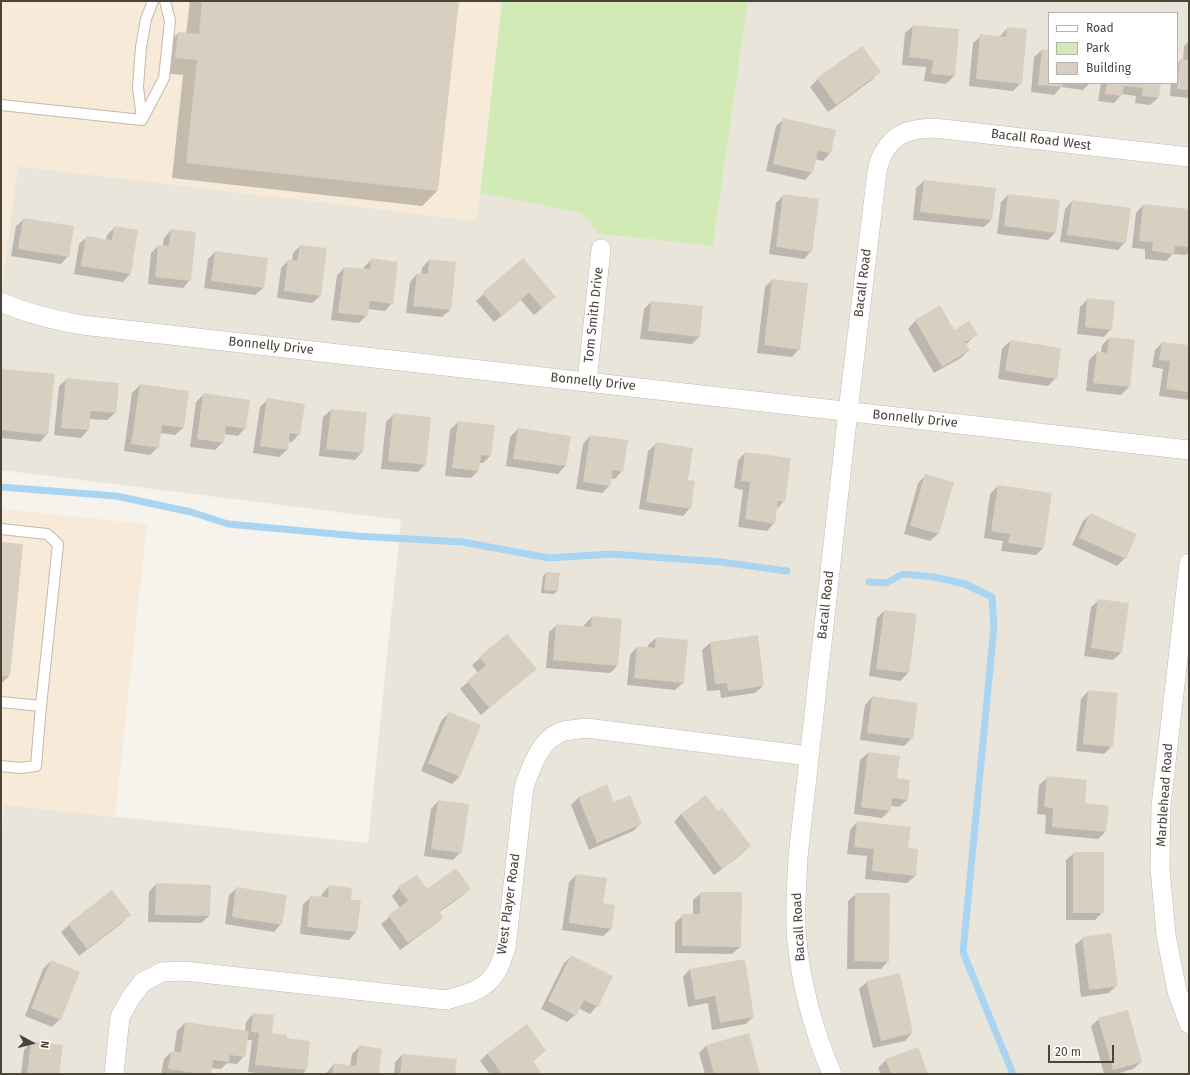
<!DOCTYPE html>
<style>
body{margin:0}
#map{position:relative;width:1190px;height:1075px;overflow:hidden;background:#f6f3ec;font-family:"Fira Sans",sans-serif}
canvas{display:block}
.frame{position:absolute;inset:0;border:2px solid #4b4439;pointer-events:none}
.legend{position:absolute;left:1048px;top:12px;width:130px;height:72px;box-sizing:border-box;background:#fff;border:1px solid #b7b4b0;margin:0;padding:5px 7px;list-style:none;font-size:12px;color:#4b4439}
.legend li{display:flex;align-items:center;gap:8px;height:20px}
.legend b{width:20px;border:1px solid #b7b4b0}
.north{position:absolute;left:12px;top:1023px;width:40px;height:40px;-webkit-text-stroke:3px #fff;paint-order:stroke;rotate:97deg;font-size:11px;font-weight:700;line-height:16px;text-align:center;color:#4b4439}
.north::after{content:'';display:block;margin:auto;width:14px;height:18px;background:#4b4439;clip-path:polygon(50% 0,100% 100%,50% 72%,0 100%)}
.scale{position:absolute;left:1048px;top:1045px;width:66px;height:18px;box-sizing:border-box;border:2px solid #4b4439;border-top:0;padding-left:5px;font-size:12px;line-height:14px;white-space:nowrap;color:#4b4439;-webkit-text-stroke:3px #fff;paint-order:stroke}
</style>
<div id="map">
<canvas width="1190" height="1075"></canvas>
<div class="frame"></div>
<ul class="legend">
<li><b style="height:5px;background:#fff"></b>Road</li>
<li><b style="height:11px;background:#d2eab5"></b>Park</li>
<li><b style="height:11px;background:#d8cfc1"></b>Building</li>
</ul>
<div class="north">N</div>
<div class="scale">20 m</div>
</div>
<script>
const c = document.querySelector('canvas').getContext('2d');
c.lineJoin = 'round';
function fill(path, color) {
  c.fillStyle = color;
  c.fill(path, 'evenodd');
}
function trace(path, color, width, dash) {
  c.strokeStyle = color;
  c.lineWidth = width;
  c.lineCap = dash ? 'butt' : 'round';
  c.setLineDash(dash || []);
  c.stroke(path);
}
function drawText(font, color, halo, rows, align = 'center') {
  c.font = font + ' "Fira Sans",sans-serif';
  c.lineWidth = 3.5;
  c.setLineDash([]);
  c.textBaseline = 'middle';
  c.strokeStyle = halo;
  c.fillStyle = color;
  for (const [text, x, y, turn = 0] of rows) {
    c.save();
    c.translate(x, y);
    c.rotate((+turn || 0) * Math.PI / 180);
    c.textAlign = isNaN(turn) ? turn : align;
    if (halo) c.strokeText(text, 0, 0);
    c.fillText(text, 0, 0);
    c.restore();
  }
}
fill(new Path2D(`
 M748,1H1189V1074H1V837L5,805L368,843L401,520L1,470V295L17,166L476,220L480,193L581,213L599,234L713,246ZM1049,13H1177V83H1049Z`), '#eae5da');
fill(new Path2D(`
 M1,1H502L476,221L18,166L1,295Z
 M1,509L147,524L115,817L5,805L1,837Z`), '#f7ead8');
fill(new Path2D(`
 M502,1H748L713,246L599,234L581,213L480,193Z`), '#d2eab5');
fill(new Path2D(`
 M190,1H458L437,191L422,206L172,178L183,75L161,73L163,48L178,33L186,34Z
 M913,26L958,30L954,76L946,84L924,81L926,67L902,65L905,33Z
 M1008,28L1021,83L1013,91L969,86L973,43L981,36L1000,37V36Z
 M1189,41V98L1170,96L1171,83H1177V64L1181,60H1183L1184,46Z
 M1042,50L1049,51V83H1090L1083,90L1061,87L1054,95L1031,92L1034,57Z
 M879,72L872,80L828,112L810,87L818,79Z
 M1101,83H1160L1158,98L1150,105L1135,103L1136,96L1122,94L1114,103L1098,101Z
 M784,119L835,130L830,153L823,161L815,159L812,172L805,180L766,171L776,126Z
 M924,181L991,220L984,227L913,220L916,188Z
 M784,195L811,251L804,259L769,254L776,203Z
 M1008,195L1055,233L1048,240L997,234L1001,202Z
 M1072,201L1125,242L1118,250L1060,242L1065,209Z
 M1143,205L1189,210V251L1186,255L1173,254L1166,261L1145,259V249L1132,248L1136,213Z
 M24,219L68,256L61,264L11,256L16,226Z
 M115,227L137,231L130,274L123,282L74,274L79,244L87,237L106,240L107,235Z
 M171,230L190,280L183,288L148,284L151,253L158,246H163L164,238Z
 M300,246L320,296L312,303L277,298L281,268L289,260L292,261L293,253Z
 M215,252L263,288L255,295L204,288L208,259Z
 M523,259L547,304L534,315L521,300L494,322L476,301Z
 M371,260L392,303L385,311L368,309L367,315L359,323L331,320L337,275L344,268L364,270V267Z
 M429,260L450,310L442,317L406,313L410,282L417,274L421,275L422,268Z
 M772,280L799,349L792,357L757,353L765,287Z
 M1088,299L1111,329L1104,337L1077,334L1080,307Z
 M651,302L699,337L692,344L640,339L644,309Z
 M940,307L954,331L976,335L965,345L969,350L961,358L934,373L908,329L915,321Z
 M1109,338L1134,340L1129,387L1121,395L1086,391L1089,360L1097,352L1101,353L1102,345Z
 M1010,341L1056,378L1048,386L998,379L1002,349Z
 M1162,343L1189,346V400L1159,396L1163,369L1152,367L1155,350Z
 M3,370L47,434L40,442L1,438V371Z
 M67,379L115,413L107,420L89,419L88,430L81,438L54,435L59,386Z
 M140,385L183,428L175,435L160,433L158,447L150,455L124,451L132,393Z
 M204,394L245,428L238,436L224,434L223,442L215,450L190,447L196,402Z
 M268,399L299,434L292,442L288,441L287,450L279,457L253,453L260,407Z
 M331,410L362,452L355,460L319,456L323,417Z
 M394,414L425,465L418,472L381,469L386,422Z
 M458,422L490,456L483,463H479L478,471L471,478L445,476L450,430Z
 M518,429L569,437L565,466L558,474L506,466L510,437Z
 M590,436L622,471L615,479L610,478L609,486L602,493L576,489L583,444Z
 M656,444L687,481L690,508L683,516L639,509L648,451Z
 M745,453L784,501L776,510L774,523L767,531L738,527L743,490L734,488L738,460Z
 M926,475L938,534L930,541L904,534L918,483Z
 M998,486L1043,548L1036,555L1001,551L1003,541L984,538L990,494Z
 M1091,514L1125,558L1117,566L1072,545L1083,521Z
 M1,543L22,545L9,676L1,684Z
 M546,573L557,591L554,594L541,593L543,576Z
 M1099,600L1121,653L1113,660L1084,656L1091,607Z
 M884,611L916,615L908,673L900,681L869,676L877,618Z
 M592,617L617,666L610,673L546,668L549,632L557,625L584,627V625Z
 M507,635L535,669L481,715L460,689L478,673L472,665Z
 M757,637L763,686L755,693L721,698L720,690L707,691L702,650L710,643Z
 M656,638L687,641L683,683L675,690L627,685L630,655L637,647L648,648V645Z
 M1088,691L1112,746L1104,754L1076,751L1081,699Z
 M872,697L912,738L904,746L860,740L865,705Z
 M449,713L460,776L452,784L421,771L441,721Z
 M868,753L896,779L907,800L899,807L890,806V810L882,818L854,814L860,760Z
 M1047,778L1084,804L1105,832L1098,839L1045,834L1046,815L1037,814L1039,785Z
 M606,786L614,803L641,824L633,831L589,850L571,805L578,798Z
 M438,801L461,852L453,860L424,856L431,809Z
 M718,813L749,846L742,854L714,875L674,822L681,814Z
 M857,822L907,849L915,876L907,883L865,879L867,856L847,854L850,830Z
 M1074,853L1103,912L1095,920H1066V860Z
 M576,875L611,929L603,936L562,930L569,882Z
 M156,884L209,916L201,923L148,922L149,892Z
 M329,886L350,900L359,901L356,932L349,940L300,934L303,904L311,897L321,898L322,894Z
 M237,888L281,924L274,932L225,924L229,895Z
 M399,888L426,890L469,889L462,896L438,913L442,918L434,925L400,950L381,924L400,908L392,896Z
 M701,893L740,947L732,954L675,953V923L683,915H693V900Z
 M856,894L888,961L881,969H847L848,901Z
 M129,915L122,923L79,956L61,932L69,925Z
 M1083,938L1117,985L1109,993L1081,997L1075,945Z
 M572,956L597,1006L590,1014L578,1008L575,1015L567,1022L541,1009L564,963Z
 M51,961L60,1019L52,1027L25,1016L43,969Z
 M690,969L753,1017L746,1024L712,1030L708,1003L688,1007L683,977Z
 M867,982L912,1033L905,1041L873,1048L859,989Z
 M253,1014L271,1034L286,1039L306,1070L302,1074H266L248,1072L252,1040H247L244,1056L237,1064L227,1063L221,1069L211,1068L210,1074H161L164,1059L171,1052H174L177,1031L185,1023L245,1032L246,1022Z
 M1099,1019L1141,1062L1133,1069L1116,1074H1104L1091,1026Z
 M31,1042L58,1074H21L24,1050Z
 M707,1045L759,1074H705L699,1053Z
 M359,1047L378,1074H326L327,1072L334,1064L350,1067L352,1054Z
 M545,1051L532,1062L537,1074H490L480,1061L488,1053Z
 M402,1055L454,1074H394L395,1062Z
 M886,1060L927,1074H881L878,1068Z`), '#0003');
trace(new Path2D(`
 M1,487L116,496L191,512L228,524L357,536L462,542L549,558L611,554L721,562L787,571
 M869,582L886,583L903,574L934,577L965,584L992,597L994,626L963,952L1013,1074`), '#a9d4f2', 7);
fill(new Path2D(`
 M202,1H459L438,191L186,163L197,60L175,58L178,32L199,34Z
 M913,25L959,29L955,76L931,74L933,60L909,57Z
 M1007,27L1027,29L1022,84L976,79L980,34L1006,37Z
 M862,46L881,72L836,105L817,78Z
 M1042,49L1049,50V83H1063V87L1038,85Z
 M1180,59L1189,60V90L1177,89Z
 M1107,83H1161L1159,98L1142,96L1143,88L1124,86L1122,96L1105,94Z
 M783,118L836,130L831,153L818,151L813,173L773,164Z
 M924,180L996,188L992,220L920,212Z
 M783,194L819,199L812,252L776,247Z
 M1008,194L1060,200L1056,233L1004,226Z
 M1072,200L1131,208L1126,243L1067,235Z
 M1143,204L1189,209V247L1175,246L1174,254L1152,251L1153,242L1139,241Z
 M23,218L74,226L69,257L18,249Z
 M114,226L138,230L131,274L81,266L86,236L112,240Z
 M171,229L196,232L191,281L155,277L158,245L169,246Z
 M300,245L327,248L321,296L284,291L288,259L297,261Z
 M215,251L268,258L264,288L211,281Z
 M371,258L398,262L393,304L370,301L368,316L338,313L344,267L370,269Z
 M523,258L556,297L542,308L529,293L502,316L482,293Z
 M429,259L456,262L451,310L413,306L417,273L428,274Z
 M772,279L808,283L800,350L764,345Z
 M1087,298L1115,301L1112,330L1085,327Z
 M651,301L703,306L700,337L648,331Z
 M940,305L954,330L969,321L978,335L965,342L970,350L942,367L915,320Z
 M1109,337L1135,340L1130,387L1093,383L1097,351L1107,353Z
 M1010,340L1061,348L1057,379L1005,371Z
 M1162,342L1189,345V392L1166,389L1170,361L1159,360Z
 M2,369L55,374L48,435L1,430Z
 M66,378L119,383L116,413L91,411L89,430L61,428Z
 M140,384L189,391L184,428L162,425L159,448L131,444Z
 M203,393L250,400L246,429L226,426L224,443L197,439Z
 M267,398L305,404L300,435L290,433L288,450L260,446Z
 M331,409L367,412L363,453L326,449Z
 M393,413L431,417L426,465L388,461Z
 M458,421L495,425L491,456L481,455L479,471L452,468Z
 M518,428L571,436L566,466L513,459Z
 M590,435L628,440L623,472L613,470L610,486L583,482Z
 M656,442L693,448L688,480L695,481L691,509L646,502Z
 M745,452L791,458L785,502L778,501L775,524L745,519L750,482L741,481Z
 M925,474L954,482L939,534L910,526Z
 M998,485L1052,493L1044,548L1008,543L1010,534L991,531Z
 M1090,513L1137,534L1126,559L1079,538Z
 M1,542L23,544L10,676H1Z
 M546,572L560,573L558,591L544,590Z
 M1098,599L1129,603L1122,653L1091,648Z
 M884,610L917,614L909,673L876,669Z
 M592,616L622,619L618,666L553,660L556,624L591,627Z
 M507,634L537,669L489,708L467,681L486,665L479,657Z
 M758,635L764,686L728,691L727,683L715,684L710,642Z
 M656,637L688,640L684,683L634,678L637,646L655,648Z
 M1088,690L1118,693L1113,747L1083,744Z
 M872,696L918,703L913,739L867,733Z
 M449,712L481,725L460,777L428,763Z
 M868,752L900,756L897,778L910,780L908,800L892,798L891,811L861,807Z
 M1047,776L1087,780L1085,803L1109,806L1106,832L1052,827L1053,808L1044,807Z
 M607,784L614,802L630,795L642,824L597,843L578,797Z
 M706,795L718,811L722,808L751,846L722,869L681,814Z
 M438,800L469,804L462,853L431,849Z
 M857,821L911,827L908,848L918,849L916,876L872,871L874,849L854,847Z
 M1073,852H1104V913H1073Z
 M456,868L471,889L439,911L443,918L408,943L388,915L408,901L398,887L417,875L427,889Z
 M576,874L607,878L603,903L615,905L612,929L569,923Z
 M156,883L211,885L210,916L155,915Z
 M329,885L352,888L351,900H361L357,932L307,927L310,896L328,897Z
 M236,887L287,895L282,925L232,917Z
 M112,890L131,915L87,949L68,924Z
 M700,892H742L741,947L682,946V914H700Z
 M855,893H890L889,962L854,961Z
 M1111,933L1118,986L1089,990L1082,937Z
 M571,955L613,976L598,1007L584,1000L576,1016L548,1001Z
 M745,959L754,1017L720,1023L715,996L695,1000L690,969Z
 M51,960L80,972L61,1020L31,1008Z
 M900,973L913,1033L881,1041L866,981Z
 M1128,1010L1142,1062L1113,1070L1098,1018Z
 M253,1013L274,1015L272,1033L287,1035V1038L310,1041L307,1070L255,1065L259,1033L251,1032Z
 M185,1022L249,1031L245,1057L230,1055L229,1062L213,1060L211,1074H202L168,1069L171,1051L181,1052Z
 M527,1024L546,1051L533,1061L541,1072L538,1074H502L487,1053Z
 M749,1033L760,1074H714L706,1045Z
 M31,1041L63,1045L59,1074H27Z
 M359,1045L382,1049L379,1074H332L334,1063L356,1066Z
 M918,1047L928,1074H891L885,1059Z
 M402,1054L457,1059L455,1074H400Z`), '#d8cfc1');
const service = new Path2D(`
 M1,105L142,120L164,78L170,21L165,1
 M142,120L138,87L141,47L146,19L153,1
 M1,529L47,534L58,544L41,706
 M1,702L41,706L36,766L20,768L1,766`);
const minor = new Path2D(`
 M1,302C27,314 54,320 82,325L1189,450
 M587,382L601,249
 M1189,563L1161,806L1160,868L1166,935L1177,991L1189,1024
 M114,1074L120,1017L131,997L143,982L162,972L184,971L446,1000C467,994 487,990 498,969C501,963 503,955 506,948L524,787C531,767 541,737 564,731C571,730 579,729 586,728L809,756
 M832,1074C814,1032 802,988 797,942C794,914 797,885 798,857L848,411L877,172C878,166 880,159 883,154C894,132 911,129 934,128L1189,157`);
trace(service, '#c2bbae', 12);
trace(minor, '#c2bbae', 20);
trace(service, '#fff', 10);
trace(minor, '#fff', 19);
drawText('13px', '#4b4439', '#fff', [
 ["Bacall Road West",1041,140,7],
 ["Bacall Road",863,283,-83],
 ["Tom Smith Drive",594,315,-84],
 ["Bonnelly Drive",271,346,6],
 ["Bonnelly Drive",593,382,6],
 ["Bonnelly Drive",915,419,6],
 ["Bacall Road",826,605,-84],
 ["Marblehead Road",1165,795,-86],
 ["West Player Road",509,904,-82],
 ["Bacall Road",799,927,-93]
]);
</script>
